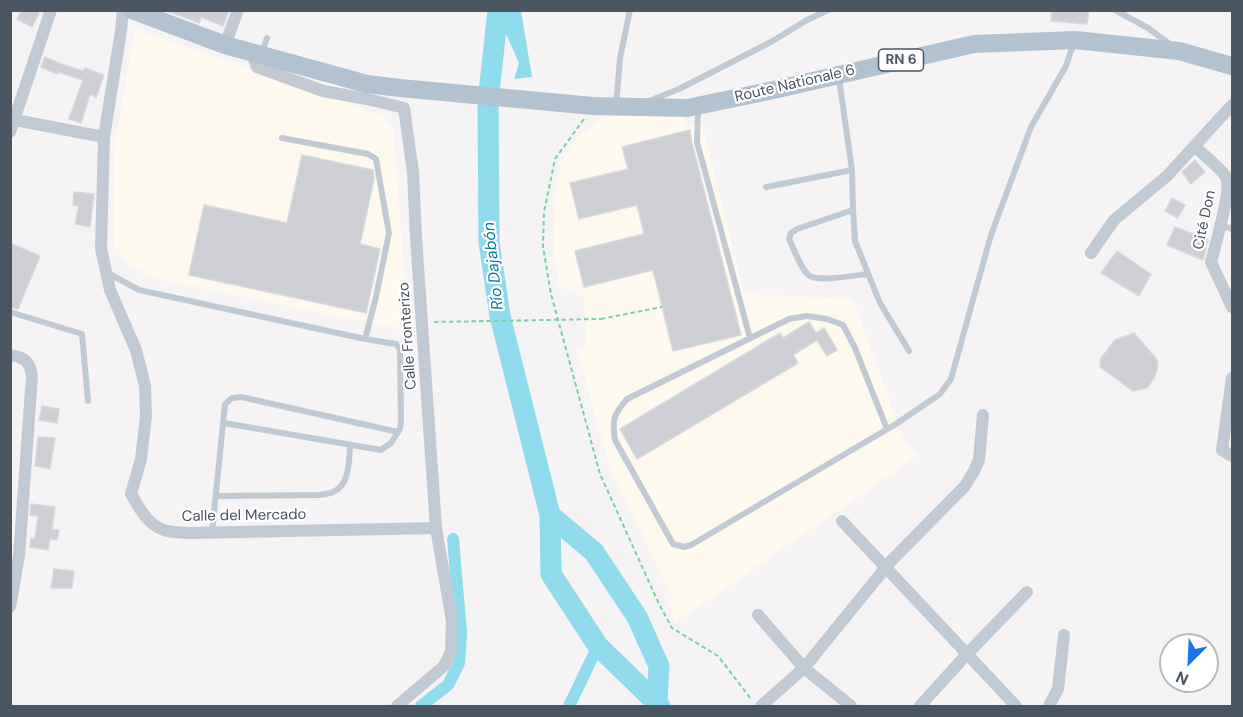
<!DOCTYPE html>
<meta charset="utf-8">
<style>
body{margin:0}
#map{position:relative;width:1243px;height:717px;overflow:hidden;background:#f5f3f3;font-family:"DM Sans",sans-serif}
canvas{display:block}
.frame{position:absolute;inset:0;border:12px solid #4a5661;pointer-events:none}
.north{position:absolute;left:1159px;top:633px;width:60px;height:60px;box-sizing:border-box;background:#fff;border:2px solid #b7bbc0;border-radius:50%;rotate:204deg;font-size:16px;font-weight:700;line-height:24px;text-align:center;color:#4a5661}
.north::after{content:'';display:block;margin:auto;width:21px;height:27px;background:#1a73e8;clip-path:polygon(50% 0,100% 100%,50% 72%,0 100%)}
</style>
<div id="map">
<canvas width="1243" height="717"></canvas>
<div class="frame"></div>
<div class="north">N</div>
</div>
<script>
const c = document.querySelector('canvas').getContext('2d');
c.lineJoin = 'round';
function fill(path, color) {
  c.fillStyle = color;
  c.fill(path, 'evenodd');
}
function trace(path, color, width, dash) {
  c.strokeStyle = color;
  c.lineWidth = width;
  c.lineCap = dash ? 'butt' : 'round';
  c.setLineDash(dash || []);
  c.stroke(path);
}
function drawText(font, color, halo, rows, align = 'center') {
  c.font = font + ' "DM Sans",sans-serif';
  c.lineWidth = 4.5;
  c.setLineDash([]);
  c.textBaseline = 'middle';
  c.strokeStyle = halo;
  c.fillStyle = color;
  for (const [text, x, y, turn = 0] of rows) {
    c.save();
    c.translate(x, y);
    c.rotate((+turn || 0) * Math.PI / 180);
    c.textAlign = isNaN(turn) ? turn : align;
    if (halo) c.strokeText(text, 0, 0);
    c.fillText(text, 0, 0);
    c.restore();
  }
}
fill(new Path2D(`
 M135,29L371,111L384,117L393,128L409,331L149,277L127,262L114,245L115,142Z
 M681,113L686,127L702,123L744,294L853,299L902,436L917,456L676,622L668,607L672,596L614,476L607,457L577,350L587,346L584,297L559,286L553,248L556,184L560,165L567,151L578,137L606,115Z`), '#fdf9ef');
fill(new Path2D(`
 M489,11H521L532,77L514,79L519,63L507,36L491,17Z`), '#90daee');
trace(new Path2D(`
 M421,706L448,685L459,663L461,633L453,539
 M569,706L598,646`), '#90daee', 12);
trace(new Path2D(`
 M498,10L488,102L489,242L500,316L550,515L551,574L598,646L660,706
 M550,515L594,552L637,617L659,666L657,702`), '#90daee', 21);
const building = new Path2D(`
 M22,10H34L39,13L32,27L17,19Z
 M165,10H229L223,26L201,17L199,23Z
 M1052,10H1089L1087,24L1051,21Z
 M45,57L61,64L83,71L85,68L104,75L96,97L90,94L81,123L69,119L83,80L58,72L57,74L41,67Z
 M690,130L692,143L741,335L673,351L653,270L584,287L575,251L644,234L637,205L579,219L570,183L628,169L622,147Z
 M302,155L373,170L374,179L360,244L380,249L366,313L189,275L204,205L287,223Z
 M1195,160L1205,172L1191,184L1182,172Z
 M74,192L94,194L90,227L75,224L79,206L73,205Z
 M1172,198L1185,205L1178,218L1165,211Z
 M1175,227L1208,240L1203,260L1167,245Z
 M10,243L40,256L18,309L10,307Z
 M1117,251L1151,274L1139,296L1101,273Z
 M809,322L816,333L824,328L837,350L827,356L817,340L793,355L798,363L637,459L620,429L780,333L783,338Z
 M1134,333L1158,361L1157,370L1154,378L1147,388L1133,391L1100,367L1101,358L1115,340Z
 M42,406L59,409L57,423L39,420Z
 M38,437L55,438L50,469L35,466Z
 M31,504L55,507L52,530H59L57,540L50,539L48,550L30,547L31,538L35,539L38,516L30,515Z
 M54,569L74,571L72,588H51Z`);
fill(building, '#cdcfd5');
trace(building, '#d7d9de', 1.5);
trace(new Path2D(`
 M584,119L555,159L544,212L543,247L551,294L600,474L659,604L672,628L718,656L751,699
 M601,319L662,307`), '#7ad0a6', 2, [4.5, 3]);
trace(new Path2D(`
 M1115,10L1148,28L1171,45
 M262,52L267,38
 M839,79L852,170L853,210L855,241L880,303L909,351
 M649,101L679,89L771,42L807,20L828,10
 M616,106L620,58L630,10
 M698,109L697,142L750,338
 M282,138L368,154L376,159L389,233L376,297L365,339
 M766,187L852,170
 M853,210L797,229L791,233L789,239C794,249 801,270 810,276C819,282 856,275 868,274
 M1221,225L1232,229
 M106,272L139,290L365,339L396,344L400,349L401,420L400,428L398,432L241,397L232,398L225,404L212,532
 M10,312L82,334L88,401
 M224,423L381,450L391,443L398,432
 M887,429L855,348L843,325L827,319L807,316L789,319L627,399C613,415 612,420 615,440L673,544L684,547L691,545L896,424L940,394L951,379L991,235L1031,127L1066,66L1074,42
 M216,496L319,495C323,494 329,494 333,492C350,485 349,460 350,445`), '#c1cad2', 6);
trace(new Path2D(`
 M123,10L121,31L104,137L101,248L110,290L136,350L145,386L146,416L141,459L131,494C140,509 147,524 164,530C171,533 182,532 189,533L436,528
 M225,45L238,10
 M252,52L257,67L323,91L367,99L404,108L413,172L416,237L436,528L452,621L451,652L444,666L397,706
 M10,119L104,137
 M10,132L51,10
 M1195,147C1202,153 1222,170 1226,177C1232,189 1215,247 1211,262L1232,307
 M1091,253L1114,220L1167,176L1232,105
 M10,355C25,357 30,362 32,376L19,556L10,607
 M1232,378L1222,450L1232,456
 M842,521L1016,706
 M758,615L804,668L891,561L965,486L974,471L979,460L983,415
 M761,706L804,668L851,706
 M920,706L967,654L1027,592
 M1049,706L1058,689L1064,635`), '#c1cad2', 12);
trace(new Path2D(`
 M132,10L225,45L367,84L400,88L593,106L687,108L769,91L974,44L1075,40L1179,51L1232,66`), '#b3c2d1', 18);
trace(new Path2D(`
 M434,322L601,319`), '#7ad0a6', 2, [4.5, 3]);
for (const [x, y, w] of [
 [901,60,45]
]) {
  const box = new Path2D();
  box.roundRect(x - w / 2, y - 11, w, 22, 4.5);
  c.fillStyle = '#fff';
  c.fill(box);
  trace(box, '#4a5661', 1.5);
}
drawText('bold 14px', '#4a5661', null, [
 ["RN 6",901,60]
]);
drawText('15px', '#4a5661', '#fff', [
 ["Route Nationale 6",795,84,-13],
 ["Cité Don",1205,220,-78],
 ["Calle Fronterizo",408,336,-94],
 ["Calle del Mercado",244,516,-1]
]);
drawText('italic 16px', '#0c7c9b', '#fff', [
 ["Río Dajabón",494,266,-96]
]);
</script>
